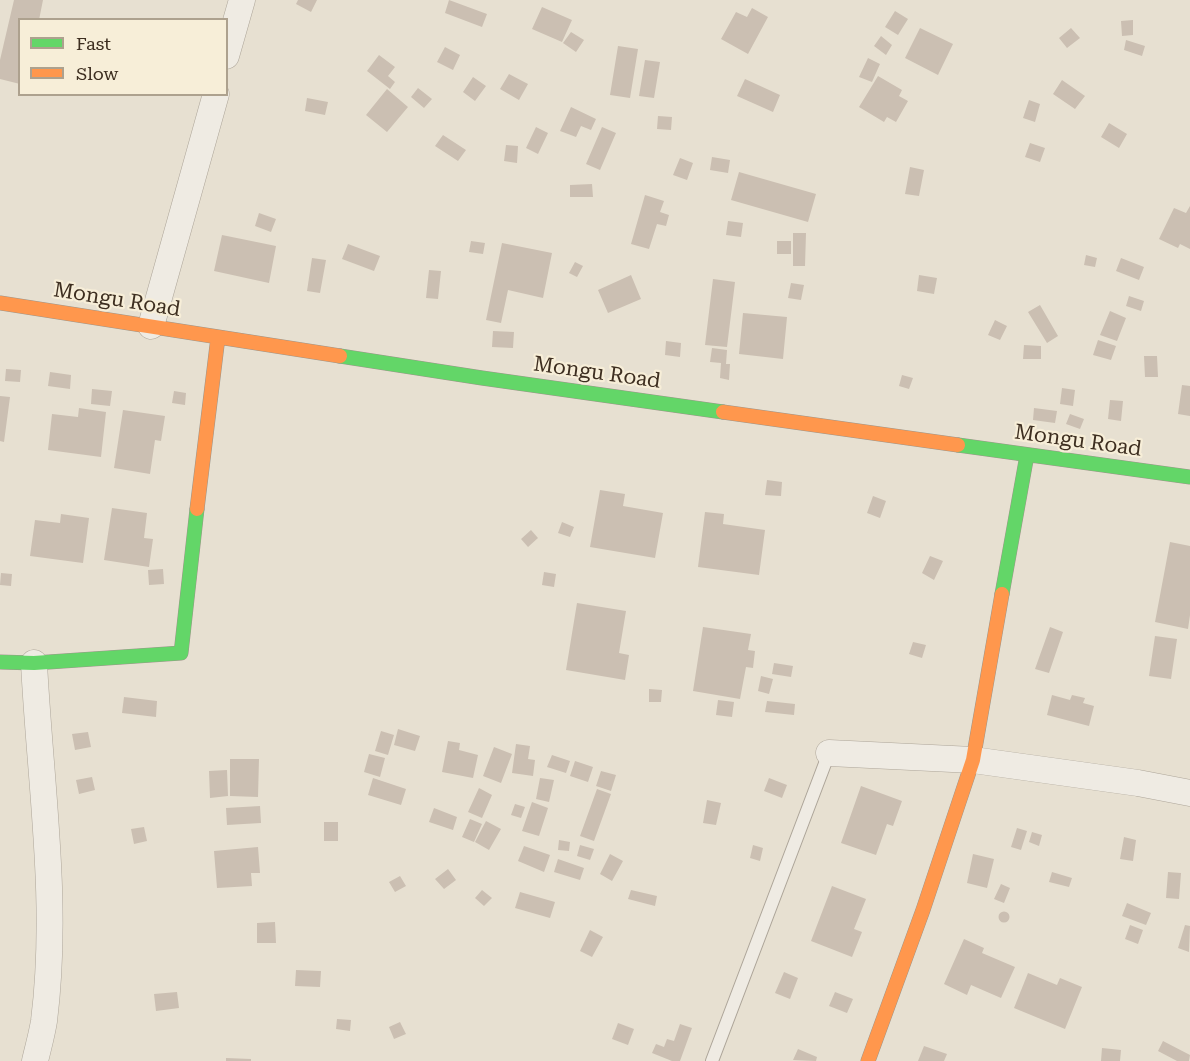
<!DOCTYPE html>
<style>
body{margin:0}
#map{position:relative;width:1190px;height:1061px;overflow:hidden;background:#e7e0d1;font-family:"Roboto Serif",serif}
canvas{display:block}
.legend{position:absolute;left:18px;top:18px;width:210px;height:78px;box-sizing:border-box;background:#f7eed8;border:2px solid #ada18e;margin:0;padding:8px 10px;list-style:none;font-size:18px;color:#3d2e20}
.legend li{display:flex;align-items:center;gap:12px;height:30px}
.legend b{width:30px;border:2px solid #ada18e}
</style>
<div id="map">
<canvas width="1190" height="1061"></canvas>
<ul class="legend">
<li><b style="height:8px;background:#63d668"></b>Fast</li>
<li><b style="height:8px;background:#ff974d"></b>Slow</li>
</ul>
</div>
<script>
const c = document.querySelector('canvas').getContext('2d');
c.lineJoin = 'round';
function fill(path, color) {
  c.fillStyle = color;
  c.fill(path, 'evenodd');
}
function trace(path, color, width, dash) {
  c.strokeStyle = color;
  c.lineWidth = width;
  c.lineCap = dash ? 'butt' : 'round';
  c.setLineDash(dash || []);
  c.stroke(path);
}
function drawText(font, color, halo, rows, align = 'center') {
  c.font = font + ' "Roboto Serif",serif';
  c.lineWidth = 4.5;
  c.setLineDash([]);
  c.textBaseline = 'middle';
  c.strokeStyle = halo;
  c.fillStyle = color;
  for (const [text, x, y, turn = 0] of rows) {
    c.save();
    c.translate(x, y);
    c.rotate((+turn || 0) * Math.PI / 180);
    c.textAlign = isNaN(turn) ? turn : align;
    if (halo) c.strokeText(text, 0, 0);
    c.fillText(text, 0, 0);
    c.restore();
  }
}
fill(new Path2D(`
 M14,0H43L39,20H20V84L0,79V60Z
 M298,0H317L311,12L296,4Z
 M449,0L487,14L482,27L445,13Z
 M542,7L572,20L562,42L532,29Z
 M752,8L768,17L748,54L721,39L736,12L747,17Z
 M895,11L908,19L898,35L885,27Z
 M1133,20V35L1122,36L1121,21Z
 M920,28L953,44L938,75L905,58Z
 M1071,28L1080,38L1067,48L1059,38Z
 M571,32L584,40L576,52L563,43Z
 M881,36L892,45L886,55L874,46Z
 M1126,40L1145,46L1142,56L1124,50Z
 M618,46L638,49L630,98L610,95Z
 M445,47L460,55L453,70L437,62Z
 M379,55L395,67L388,76L395,82L390,89L367,71Z
 M868,58L880,64L872,82L859,77Z
 M645,60L660,62L654,98L639,96Z
 M509,74L528,84L519,100L500,89Z
 M878,76L902,90L899,96L908,101L896,122L887,117L884,122L859,107Z
 M473,77L486,86L475,101L463,92Z
 M745,79L780,95L773,112L737,96Z
 M1062,80L1085,96L1075,109L1053,94Z
 M418,88L432,99L424,108L411,97Z
 M387,89L408,107L387,132L366,115Z
 M307,98L328,102L325,115L305,111Z
 M1029,100L1040,104L1035,122L1023,118Z
 M571,107L596,119L591,130L581,126L576,137L560,131Z
 M658,116L672,117L671,130L657,129Z
 M1109,123L1127,134L1119,148L1101,137Z
 M536,127L548,133L538,154L526,148Z
 M602,127L616,133L600,170L586,164Z
 M443,135L466,150L458,161L435,146Z
 M1030,143L1045,148L1040,162L1025,157Z
 M506,145L518,146L517,163L504,161Z
 M712,157L730,160L728,173L710,170Z
 M680,158L693,163L687,180L673,175Z
 M910,167L924,170L919,196L905,194Z
 M739,172L816,194L808,222L731,200Z
 M592,184L593,197H570V185Z
 M645,195L664,201L660,212L669,215L666,226L657,224L649,249L631,244Z
 M1190,206V249L1180,244L1178,248L1159,239L1174,208L1186,213Z
 M259,213L276,219L271,232L255,226Z
 M728,221L743,223L741,237L726,235Z
 M793,233H806L805,266H793Z
 M222,235L276,246L269,283L214,271Z
 M471,241L485,243L483,254L469,252Z
 M777,241H791V254H777Z
 M502,243L552,253L543,298L508,290L501,323L486,320Z
 M348,244L380,256L374,271L342,259Z
 M1086,255L1097,258L1095,267L1084,265Z
 M312,258L326,260L320,293L307,291Z
 M1121,258L1144,267L1139,280L1116,271Z
 M575,262L583,266L577,277L569,273Z
 M429,270L441,271L438,299L426,298Z
 M631,275L641,299L608,313L598,290Z
 M919,275L937,278L934,294L917,291Z
 M713,279L735,282L727,347L705,345Z
 M791,283L804,285L801,300L788,298Z
 M1129,296L1144,301L1141,311L1126,306Z
 M1040,305L1058,336L1047,343L1028,312Z
 M1110,311L1126,318L1117,341L1100,335Z
 M743,313L787,317L783,359L739,354Z
 M995,320L1007,326L1000,340L988,335Z
 M493,331L514,332L513,348L492,347Z
 M1098,340L1116,346L1111,360L1093,355Z
 M666,341L681,343L680,357L665,355Z
 M1024,345L1041,346V359H1023Z
 M712,348L727,350L726,364H730L729,380L720,378L721,363L710,362Z
 M1144,356H1157L1158,377H1145Z
 M6,369L21,370L20,382L5,381Z
 M50,372L71,375L70,389L48,386Z
 M902,375L913,378L909,389L899,386Z
 M1182,385L1190,386V416L1178,414Z
 M1062,388L1075,390L1073,406L1060,404Z
 M92,389L112,391L110,406L91,404Z
 M174,391L186,393L185,405L172,403Z
 M0,396L10,397L4,442L0,441Z
 M1110,400L1123,401L1121,421L1108,419Z
 M79,408L106,412L101,457L48,450L52,414L78,417Z
 M1034,408L1057,411L1055,423L1033,420Z
 M123,410L165,416L161,441L155,440L150,474L114,468Z
 M1070,414L1084,419L1080,429L1066,424Z
 M767,480L782,482L781,496L765,495Z
 M600,490L625,494L623,506L663,513L655,558L590,547Z
 M873,496L886,501L880,518L867,513Z
 M112,508L147,513L144,538L153,539L149,567L104,560Z
 M705,512L724,514L723,524L765,530L759,575L698,567Z
 M61,514L89,518L83,563L30,556L35,520L60,523Z
 M562,522L574,527L570,537L558,533Z
 M531,530L538,538L528,547L521,539Z
 M1170,542L1190,546V615L1188,629L1155,622Z
 M930,556L943,561L934,580L922,573Z
 M163,569L164,584L149,585L148,570Z
 M544,572L556,574L554,587L542,585Z
 M1,573L12,574L11,586L0,585Z
 M577,603L626,611L619,653L629,655L625,680L566,670Z
 M703,627L751,634L748,650L755,651L753,668L746,667L740,699L693,691Z
 M1050,627L1063,632L1049,673L1035,669Z
 M1155,636L1177,639L1171,679L1149,676Z
 M913,642L926,645L922,658L909,654Z
 M774,663L793,666L791,677L772,674Z
 M761,676L773,679L769,694L758,691Z
 M649,689L662,690L661,702H649Z
 M1052,695L1070,700L1072,695L1085,698L1083,703L1094,706L1089,726L1047,715Z
 M124,697L157,701L156,717L122,713Z
 M718,700L734,702L732,717L716,715Z
 M767,701L795,704L794,715L765,712Z
 M398,729L420,736L415,751L394,745Z
 M381,731L394,735L388,755L375,751Z
 M88,732L91,747L75,750L72,734Z
 M448,741L460,743L459,750L478,755L473,778L442,772Z
 M516,744L530,746L528,759L535,760L533,776L512,773Z
 M494,747L512,754L501,783L483,776Z
 M369,754L385,758L380,777L364,772Z
 M552,755L570,761L566,773L547,767Z
 M230,759H259L258,797L230,796Z
 M575,761L593,767L588,782L570,776Z
 M227,770L228,796L210,798L209,771Z
 M601,771L616,775L611,791L596,786Z
 M92,777L95,790L79,794L76,780Z
 M373,778L406,789L401,805L368,795Z
 M540,778L554,780L549,802L536,799Z
 M769,778L787,785L782,798L764,791Z
 M861,786L902,801L893,826L887,824L876,855L841,843Z
 M479,788L492,795L482,818L468,812Z
 M597,789L611,794L594,841L580,836Z
 M707,800L721,803L716,825L703,823Z
 M532,802L548,808L539,836L522,831Z
 M515,804L525,807L521,818L511,815Z
 M260,806L261,823L227,825L226,808Z
 M434,808L457,817L453,830L429,822Z
 M470,819L482,824L474,842L462,837Z
 M486,821L501,829L489,850L475,842Z
 M324,822H338V841H324Z
 M144,827L147,841L134,844L131,829Z
 M1017,828L1027,831L1021,850L1011,847Z
 M1032,832L1042,835L1039,846L1029,842Z
 M1124,837L1136,840L1133,861L1120,859Z
 M559,840L570,842L569,851L558,850Z
 M580,845L594,849L590,860L577,856Z
 M753,845L763,848L760,861L750,858Z
 M524,846L550,855L544,872L518,861Z
 M258,847L260,873H251L252,886L217,888L214,851Z
 M610,854L623,861L612,881L600,874Z
 M973,854L994,859L987,888L967,883Z
 M558,859L584,868L580,880L554,872Z
 M448,869L456,880L444,889L435,879Z
 M1052,872L1072,878L1069,887L1049,882Z
 M1168,872L1181,873L1179,899L1166,898Z
 M400,876L406,886L395,892L389,882Z
 M1001,884L1010,888L1004,903L994,899Z
 M832,886L866,899L854,929L862,932L852,957L811,941Z
 M482,890L492,898L484,906L475,898Z
 M631,890L657,896L655,906L628,899Z
 M520,892L555,902L550,918L515,908Z
 M1127,903L1151,913L1146,925L1122,916Z
 M998.5 917a5.5 5.5 0 1 1 11 0a5.5 5.5 0 1 1-11 0Z
 M275,922L276,943H257V923Z
 M1130,925L1143,930L1138,944L1125,939Z
 M1185,925L1190,926L1189,952L1178,948Z
 M590,930L603,937L592,957L580,951Z
 M964,939L984,948L982,953L1015,967L1001,998L971,985L967,995L944,984Z
 M296,970L321,971L320,987L295,986Z
 M784,972L798,978L790,999L775,993Z
 M1028,973L1057,985L1060,978L1082,987L1065,1029L1014,1008Z
 M177,992L179,1008L156,1011L154,994Z
 M835,992L853,999L847,1013L829,1006Z
 M337,1019L351,1020L350,1031L336,1029Z
 M400,1022L406,1034L394,1039L389,1027Z
 M618,1023L634,1029L628,1045L612,1039Z
 M680,1024L692,1028L680,1061H672L652,1053L656,1044L664,1047L667,1039L674,1041Z
 M1163,1041L1190,1055L1189,1061H1177L1158,1051Z
 M924,1046L947,1054L944,1061H918Z
 M1102,1048L1121,1050L1120,1061H1101Z
 M798,1049L817,1057L816,1061L793,1060Z
 M226,1058L251,1059V1061H226Z`), '#cbbfb2');
const lane = new Path2D(`
 M712,1061L829,753`);
const street = new Path2D(`
 M226,56L242,0
 M151,326L216,94
 M34,663C40,782 59,902 44,1021C42,1034 38,1048 35,1061
 M829,753L973,760L1138,783L1190,793`);
const fast = new Path2D(`
 M340,356L482,378L723,412
 M958,445L1190,477
 M1002,594L1027,455
 M0,662L34,663L181,653L197,509`);
const slow = new Path2D(`
 M0,303L340,356
 M723,412L958,445
 M197,509L218,337
 M868,1061L923,910L973,760L1002,594`);
trace(lane, '#ada599', 14);
trace(street, '#ada599', 27);
trace(fast, '#9c958a', 15);
trace(slow, '#9c958a', 15);
trace(lane, '#efebe3', 12);
trace(street, '#efebe3', 26);
trace(fast, '#63d668', 14);
trace(slow, '#ff974d', 14);
drawText('21px', '#3d2e20', '#f7eed8', [
 ["Mongu Road",117,300,9],
 ["Mongu Road",597,373,8],
 ["Mongu Road",1078,441,8]
]);
</script>
